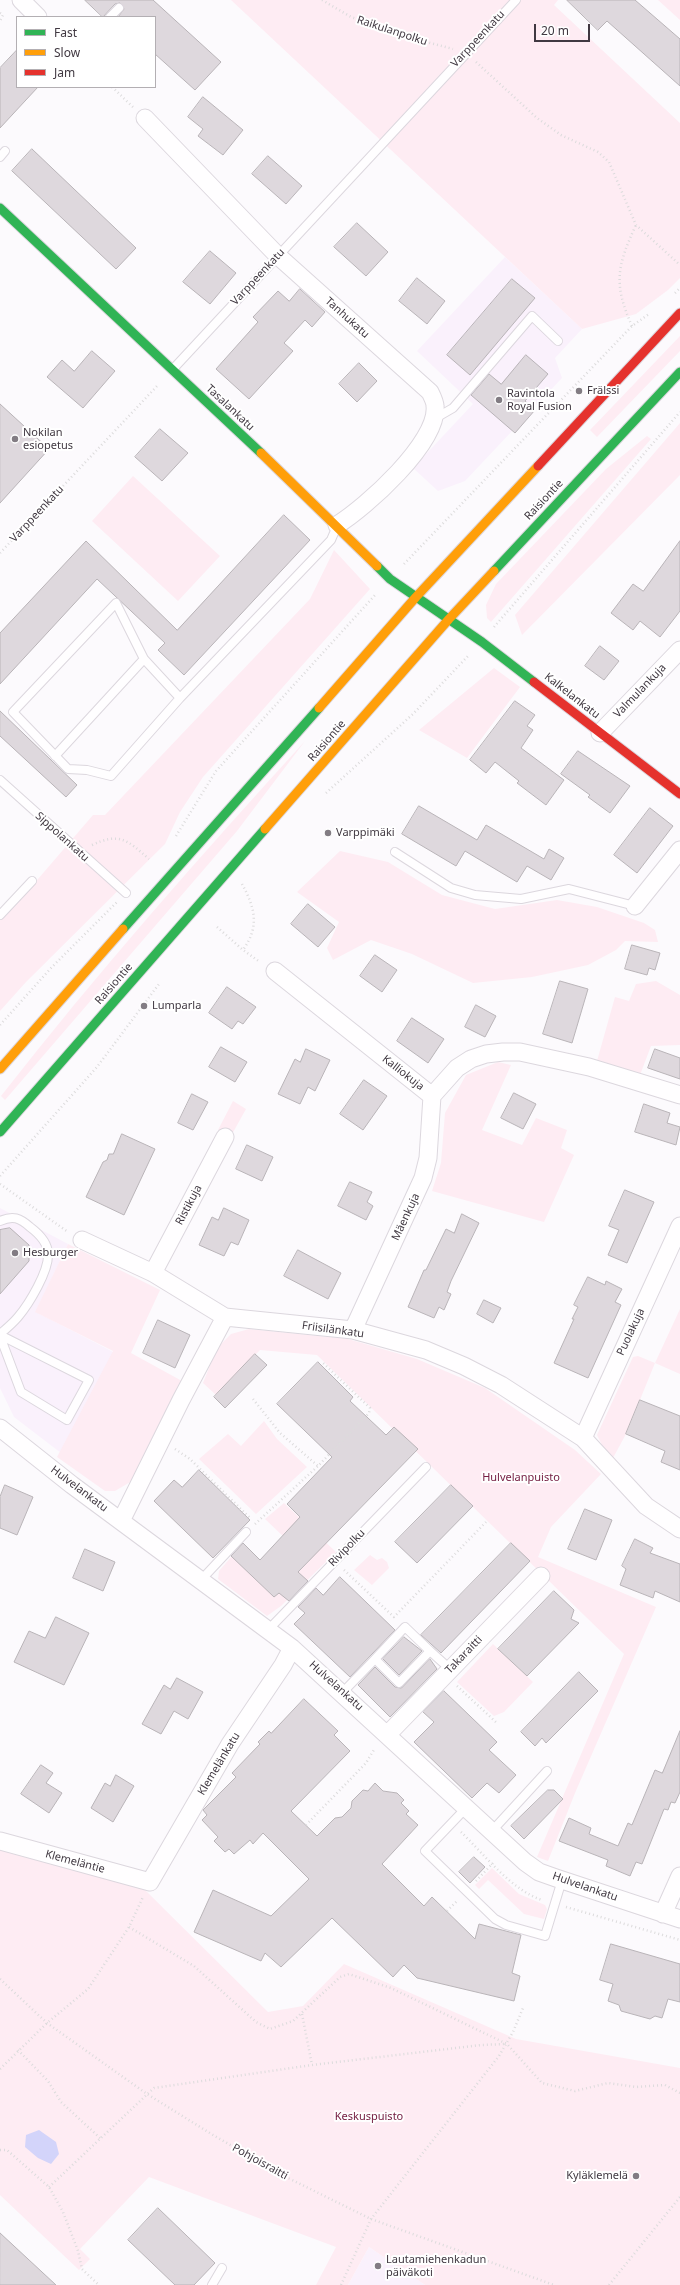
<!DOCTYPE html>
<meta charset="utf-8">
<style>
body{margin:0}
#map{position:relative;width:680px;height:2285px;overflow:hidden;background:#fcfafd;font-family:"Noto Sans",sans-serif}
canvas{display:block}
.legend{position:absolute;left:16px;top:16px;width:140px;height:72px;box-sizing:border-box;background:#fff;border:1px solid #b3afb3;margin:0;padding:5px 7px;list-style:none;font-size:12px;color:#403841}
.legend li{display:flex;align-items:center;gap:8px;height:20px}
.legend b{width:20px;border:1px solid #b3afb3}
.scale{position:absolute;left:534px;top:24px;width:56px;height:18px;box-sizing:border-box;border:2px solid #403841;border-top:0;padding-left:5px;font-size:12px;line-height:14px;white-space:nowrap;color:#403841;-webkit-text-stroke:3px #fff;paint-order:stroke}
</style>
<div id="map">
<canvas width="680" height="2285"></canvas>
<ul class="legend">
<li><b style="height:5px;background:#30b455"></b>Fast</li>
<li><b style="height:5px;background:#ff9f0a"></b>Slow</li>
<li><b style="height:5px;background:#e5322d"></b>Jam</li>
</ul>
<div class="scale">20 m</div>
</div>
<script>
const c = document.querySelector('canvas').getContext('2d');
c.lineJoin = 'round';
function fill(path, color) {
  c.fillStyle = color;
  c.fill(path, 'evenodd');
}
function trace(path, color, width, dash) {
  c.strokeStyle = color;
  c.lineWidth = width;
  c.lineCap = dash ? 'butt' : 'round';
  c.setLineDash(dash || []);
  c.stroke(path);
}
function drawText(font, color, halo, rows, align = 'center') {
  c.font = font + ' "Noto Sans",sans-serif';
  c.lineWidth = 4;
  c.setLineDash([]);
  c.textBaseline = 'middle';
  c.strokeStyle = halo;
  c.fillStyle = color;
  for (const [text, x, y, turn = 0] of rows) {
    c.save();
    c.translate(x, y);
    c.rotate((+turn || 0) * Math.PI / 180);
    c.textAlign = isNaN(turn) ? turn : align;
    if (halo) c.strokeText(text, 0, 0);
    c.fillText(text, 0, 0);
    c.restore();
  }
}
fill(new Path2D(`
 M505,257L582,329L555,358L562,378L465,481L438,491L413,468L473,404L417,351Z
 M0,1208L68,1244L36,1312L171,1382L108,1489L14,1417L0,1388Z
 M369,2247L425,2285H348Z`), '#faf1fc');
fill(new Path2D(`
 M231,0H558L554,5L680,123V278L668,290L636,314L582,329Z
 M658,0H680V20Z
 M680,336V351L597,437L590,430Z
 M680,423V475L522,635L515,615Z
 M647,436L651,439L491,622L487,618L486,605L496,584L606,469Z
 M133,476L220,556L178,601L92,521Z
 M334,550L370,589L203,777L180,812L165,844L26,982L0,1011V920L38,879L93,815H105L310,599Z
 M494,668L520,687L467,758L419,730Z
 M305,741L237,831L5,1100L1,1096C97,973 200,856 305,741Z
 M340,851L388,862L442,895L495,909L557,900L597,907L644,923L655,930L658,942L625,941L616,950L588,965L532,977L473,983L412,954L371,940L333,960L327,948L339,922L297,892Z
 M656,981L680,995V1045L651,1046L640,1075L597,1061L615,997L629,1001L636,984Z
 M498,1062L511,1065L482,1130L522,1145L536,1118L567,1130L561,1148L574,1155L544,1222L432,1191L441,1163L445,1113L466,1075Z
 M233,1101L246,1109L231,1136L218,1130Z
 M68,1244L160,1290L131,1353L182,1381L132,1481L115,1491H105L57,1457L113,1351L35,1312Z
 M680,1309V1374L655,1363L626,1434L613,1458L606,1453L597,1435L633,1357L638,1356L655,1363Z
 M249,1329L348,1339L417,1359L485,1388L575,1450L601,1474L551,1527L538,1557L656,1607L575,1793L548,1861L537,1857L624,1654L317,1355L260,1350L216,1395L203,1383L217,1348L231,1334Z
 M264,1421L277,1439L307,1467L256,1514L199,1459L228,1434L241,1446Z
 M284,1503L336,1552L281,1606L267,1616L218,1579L219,1571L232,1556L274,1597L309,1561L265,1519Z
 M370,1555L377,1560L382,1558L387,1562L389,1568L372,1585L354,1570Z
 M493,1644L533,1682L504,1712L494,1716L457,1682Z
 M0,1848L142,1887L268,2012L303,2006L344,1964L516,2039L680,2068V2285H425L369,2247L348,2285H316L336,2247L149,2177L80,2249L90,2259L79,2270L0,2195Z
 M492,1868L519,1894L545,1905L547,1909L544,1919L524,1914L488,1880L479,1889L475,1885Z`), '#feecf3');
fill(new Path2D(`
 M39,2130L56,2142L59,2154L51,2164L38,2158L25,2147L26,2135Z`), '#d3d4fa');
const building = new Path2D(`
 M85,0H153L221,62L195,90L155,54V17H118L124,9L120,3L115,4L103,17Z
 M567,0H635L680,39V86L607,21L598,30Z
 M17,50V87H38L0,128V68Z
 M203,97L243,130L223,155L198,136L203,129L188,117Z
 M32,149L136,248L116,269L12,171Z
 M268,156L302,186L286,204L252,174Z
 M357,223L388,252L366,276L334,247Z
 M210,251L236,273L210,304L183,282Z
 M417,278L445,301L427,324L399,301Z
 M512,279L535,298L470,375L447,355Z
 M300,289L325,312L312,327L305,320L284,343L293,351L249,399L216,369L258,322L253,317L278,291L289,301Z
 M92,351L115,371L83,408L47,377L62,360L74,371Z
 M526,355L548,374L525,401L535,410L515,433L471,395L489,374L501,384Z
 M359,363L377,381L357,402L339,384Z
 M0,404L49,449L0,503Z
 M160,429L188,453L162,481L135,457Z
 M284,515L310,540L184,675L158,650L165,643L97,579L0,684V633L86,541L177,630Z
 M680,541V611L660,637L640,621L633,630L611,613L633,584L643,591Z
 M600,646L619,661L604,680L585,666Z
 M515,701L535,715L527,726L533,730L521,748L564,780L546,805L517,783L519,781L495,762L486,773L470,760Z
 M0,711L77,785L66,797L0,736Z
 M578,751L630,786L610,813L588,797L590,795L561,774Z
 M419,806L477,840L486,825L544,859L549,849L564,858L551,880L527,866L517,882L465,851L456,866L402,834Z
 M650,808L673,826L637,873L614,855Z
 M308,904L335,927L318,947L291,924Z
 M632,945L660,953L655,970L649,968L647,975L625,969Z
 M375,955L397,970L382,992L360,976Z
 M560,981L588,989L572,1043L543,1034Z
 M227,987L256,1007L243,1024L238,1021L232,1029L209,1013Z
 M476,1005L496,1016L485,1037L465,1027Z
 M412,1018L444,1039L428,1063L397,1041Z
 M221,1047L247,1062L235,1082L209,1067Z
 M306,1049L330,1060L315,1091L308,1087L300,1104L278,1094L295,1059L300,1062Z
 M655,1049L680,1058V1079L648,1068Z
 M364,1080L387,1096L363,1130L340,1114Z
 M514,1093L536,1104L523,1129L501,1118Z
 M192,1094L208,1102L193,1130L178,1123Z
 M644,1104L670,1113L667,1123L680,1127L676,1145L635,1132Z
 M122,1134L155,1149L124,1215L86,1197L103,1162L107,1160L109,1154H113Z
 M247,1145L273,1157L262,1181L236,1169Z
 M350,1182L372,1192L367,1202L373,1206L366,1220L338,1206Z
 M625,1190L654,1202L627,1263L608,1255L619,1230L609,1226Z
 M224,1208L249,1220L238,1245L231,1242L224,1256L199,1245L212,1217L218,1220Z
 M462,1214L479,1223L451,1281L447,1292L451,1294L444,1310L439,1307L434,1318L408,1307L424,1270H426L446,1229L454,1233Z
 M10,1228L29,1245V1261L0,1294V1230Z
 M298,1250L341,1273L328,1299L284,1276Z
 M588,1277L605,1285L606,1281L622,1289L615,1302L621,1305L588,1378L554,1363L574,1319H572L578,1307L574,1305Z
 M484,1300L501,1308L493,1323L477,1314Z
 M158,1320L190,1335L175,1368L143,1353Z
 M255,1354L267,1365L225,1408L214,1397Z
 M318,1362L353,1397L350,1401L386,1435L394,1427L418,1449L298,1572L308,1581L289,1601L279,1593L274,1597L231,1556L243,1543L260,1560L300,1517L287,1504L332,1457L277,1404Z
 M640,1400L680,1416V1470L661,1462L665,1451L626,1434Z
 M199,1470L250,1520L213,1558L154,1501L174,1480L182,1487Z
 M5,1485L33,1497L17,1535L0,1528V1497Z
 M451,1485L473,1506L417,1563L395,1542Z
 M585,1509L612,1520L596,1560L568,1549Z
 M635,1539L653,1548L650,1553L680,1564V1602L655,1591L653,1598L620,1585L626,1569L622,1566Z
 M511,1543L530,1561L441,1653L421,1635Z
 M85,1549L115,1562L103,1591L73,1578Z
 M340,1577L395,1630L350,1677L294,1624L305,1613L298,1607L316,1588L323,1595Z
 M554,1591L574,1610L571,1619L579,1623L527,1676L498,1649Z
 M56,1617L89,1633L64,1685L14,1662L29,1631L45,1638Z
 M404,1637L422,1651L399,1675L383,1659Z
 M430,1659L437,1669L390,1717L358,1685L375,1667L395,1687L401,1688Z
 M579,1672L598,1691L546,1743L542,1738L535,1746L521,1732Z
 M177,1678L203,1692L188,1719L174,1711L161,1734L142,1724L164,1685L170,1689Z
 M444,1691L497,1742L489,1750L516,1775L499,1793L487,1783L472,1798L414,1742L434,1722L423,1712Z
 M304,1699L338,1731L334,1735L350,1751L291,1811L317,1836L335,1818L342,1817L351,1808L352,1801L363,1790L368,1791L375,1783L383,1791L397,1793L404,1800L401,1803L409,1811L406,1814L418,1825L382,1864L424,1906L432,1897L475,1939L479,1924L521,1935L512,1973L520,1976L514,2001L417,1978L404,1965L393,1977L332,1918L281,1967L265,1953L261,1961L194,1932L213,1890L271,1916L309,1879L263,1833L253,1844L250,1840L234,1854L229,1849L225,1852L214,1841L218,1837L202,1820L207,1815L203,1810L236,1777L232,1773L260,1744L258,1742L269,1731L271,1733Z
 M680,1731V1792L675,1803L671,1802L668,1810L664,1809L642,1864L636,1862L630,1876L606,1866L608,1860L559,1841L569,1818L591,1828L589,1834L618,1846L628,1823L632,1825L655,1770L662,1773Z
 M41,1765L53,1773L46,1783L62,1793L49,1813L21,1794Z
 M116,1775L134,1786L113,1822L91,1808L105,1783L110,1786Z
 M548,1790H554L563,1799L524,1839L511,1826Z
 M474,1857L485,1867L470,1883L459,1872Z
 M611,1944L680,1964V2002L668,1999L662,2018L655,2016L650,2019L621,2011L619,2005L608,2001L613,1984L600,1980Z
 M158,2208L215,2263L194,2285H175L128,2240Z
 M0,2233L56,2285H0Z`);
fill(building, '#ded8dd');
trace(building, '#b9b4b8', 1);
const lane = new Path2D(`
 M110,17L119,8
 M0,157L5,151
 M173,369L516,0
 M434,419L453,408L532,316L558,341
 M180,698L144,659L116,603L13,712L68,769L87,770L111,776L180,698L331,540L337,526
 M55,756L144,659
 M0,780L126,893
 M395,852L451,888L475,895L521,899L569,889L635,906
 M0,915L32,881
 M0,1221C13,1215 20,1218 30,1227C38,1233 48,1243 48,1254C49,1271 29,1304 18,1317C13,1323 6,1329 0,1334
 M0,1335L89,1380L67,1420L21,1392L0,1336
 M201,1580L246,1532
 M269,1629L426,1467
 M375,1659L405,1627L430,1651
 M343,1692L375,1659L399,1683L430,1651L450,1669
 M466,1808L425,1851L495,1919L506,1925L545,1936L562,1880
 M491,1832L547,1771
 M212,2285L222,2268`);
const street = new Path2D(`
 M21,0L38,17
 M145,118L277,255L430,392C432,396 435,402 435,406C439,442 365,508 337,525
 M600,733L680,650
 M635,906L680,850
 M275,971L432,1096L457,1068L471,1059L486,1054L503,1052H520L589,1067L680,1095
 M82,1240L153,1273L225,1317
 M153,1273L225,1137
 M353,1330L423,1178L428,1158L432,1096
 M0,1428L72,1485L292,1648L525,1862L539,1872L556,1878L680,1919
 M583,1438L680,1226
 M121,1521L181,1400L225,1317L353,1330L426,1350L464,1366L501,1385L583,1438L646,1506L680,1529
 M388,1734L541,1576
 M0,1841L150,1882L230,1744L283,1665L292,1648
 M663,1914L680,1876`);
const fast = new Path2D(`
 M0,208L261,453
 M377,566L390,579L482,642L534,682
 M494,571L680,372
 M123,929L319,708
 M0,1132L265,829`);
const slow = new Path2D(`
 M261,453L377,566
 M319,708L416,597L538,466
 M265,829L449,619L494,571
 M0,1069L123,929`);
const jam = new Path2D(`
 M538,466L680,313
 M534,682L680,794`);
trace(lane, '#dcd7de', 10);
trace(street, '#dcd7de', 19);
trace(fast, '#dcd7de', 11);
trace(slow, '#dcd7de', 11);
trace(jam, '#dcd7de', 11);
trace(new Path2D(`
 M322,0L351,17L415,39L453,49
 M0,13L3,15L0,21
 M476,62L537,118L561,135L598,152L609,162L636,225L680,265
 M112,87L133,107
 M675,293L680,288
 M632,326C613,284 617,266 636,225
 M0,553L158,385
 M404,564L632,326L649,314
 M494,627L680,412
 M326,793L413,714L468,656
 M176,836L216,771L376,594
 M92,845C120,832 127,840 149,859
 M242,884C255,908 260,926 243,950
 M217,927L243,950L260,962
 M0,1025L51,968L117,902
 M0,1176L97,1067L159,984
 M0,1184L68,1232
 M253,1399L280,1433L318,1466
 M175,1449L190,1459L251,1519
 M255,1524L318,1466L369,1413L370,1408L322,1362
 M344,1570L394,1617L486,1522
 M457,1686L498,1724
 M306,1825L366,1763L375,1748
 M461,1832C484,1854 511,1890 542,1900
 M476,1881L493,1863
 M566,1907L680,1940
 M447,1911L457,1901
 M129,1927L194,1966L256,2022L270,2029L293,2021L340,1977L349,1974L391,1988L507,2044L542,2083L575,2091L608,2083L636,2087L665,2085L680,2093
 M0,1979L47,2023L147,2094L213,2135L284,2176L371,2219L554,2285
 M302,2014L312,2065
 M18,2050L48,2081L61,2102L100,2138
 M0,2069L47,2023L88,1989L129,1927L143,1897
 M0,2150H7L49,2187L63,2212L78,2251L82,2269L99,2285
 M49,2187L154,2088L312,2065L481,2045L505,2044
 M341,2285L371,2219L499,2056L513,2032L523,2008
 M609,2285L680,2197`), '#dcdbdc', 2.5, [1, 3]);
trace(lane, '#fffeff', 8);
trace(street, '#fffeff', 17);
trace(fast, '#30b455', 9);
trace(slow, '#ff9f0a', 9);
trace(jam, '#e5322d', 9);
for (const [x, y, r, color] of [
 [579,391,4,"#827c83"],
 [499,400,4,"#827c83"],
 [15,439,4,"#827c83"],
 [328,833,4,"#827c83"],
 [144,1006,4,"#827c83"],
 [15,1253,4,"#827c83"],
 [636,2176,4,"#827c83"],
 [378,2266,4,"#827c83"]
]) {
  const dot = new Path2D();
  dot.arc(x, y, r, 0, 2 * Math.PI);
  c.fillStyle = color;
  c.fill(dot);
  trace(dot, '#fff', 1.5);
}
drawText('11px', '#403841', '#fff', [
 ["Raikulanpolku",392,31,18],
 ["Varppeenkatu",478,39,-47],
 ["Varppeenkatu",258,277,-47],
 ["Tanhukatu",347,318,42],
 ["Tasalankatu",230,408,43],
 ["Raisiontie",544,500,-47],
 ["Varppeenkatu",37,514,-47],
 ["Valmulankuja",640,691,-46],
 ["Kalkelankatu",572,696,38],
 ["Raisiontie",327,741,-49],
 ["Sippolankatu",62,837,42],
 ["Raisiontie",114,984,-49],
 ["Kalliokuja",403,1073,38],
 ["Ristikuja",189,1205,-62],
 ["Mäenkuja",406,1217,-65],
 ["Friisilänkatu",333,1330,8],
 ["Puolakuja",631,1332,-65],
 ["Hulvelankatu",79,1489,37],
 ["Rivipolku",347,1548,-46],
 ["Takaraitti",464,1655,-46],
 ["Hulvelankatu",336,1686,42],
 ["Klemelänkatu",219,1764,-59],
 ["Klemeläntie",75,1862,15],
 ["Hulvelankatu",585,1887,19],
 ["Pohjoisraitti",260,2162,29]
]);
drawText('11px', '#403841', '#fff', [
 ["Frälssi",587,391],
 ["Ravintola",507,394],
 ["Royal Fusion",507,407],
 ["Nokilan",23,433],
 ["esiopetus",23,446],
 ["Varppimäki",336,833],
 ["Lumparla",152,1006],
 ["Hesburger",23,1253],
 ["Kyläklemelä",628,2176,"right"],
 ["Lautamiehenkadun",386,2260],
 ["päiväkoti",386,2273]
], 'left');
drawText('11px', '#762044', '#fff', [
 ["Hulvelanpuisto",521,1478],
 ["Keskuspuisto",369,2117]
]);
</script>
